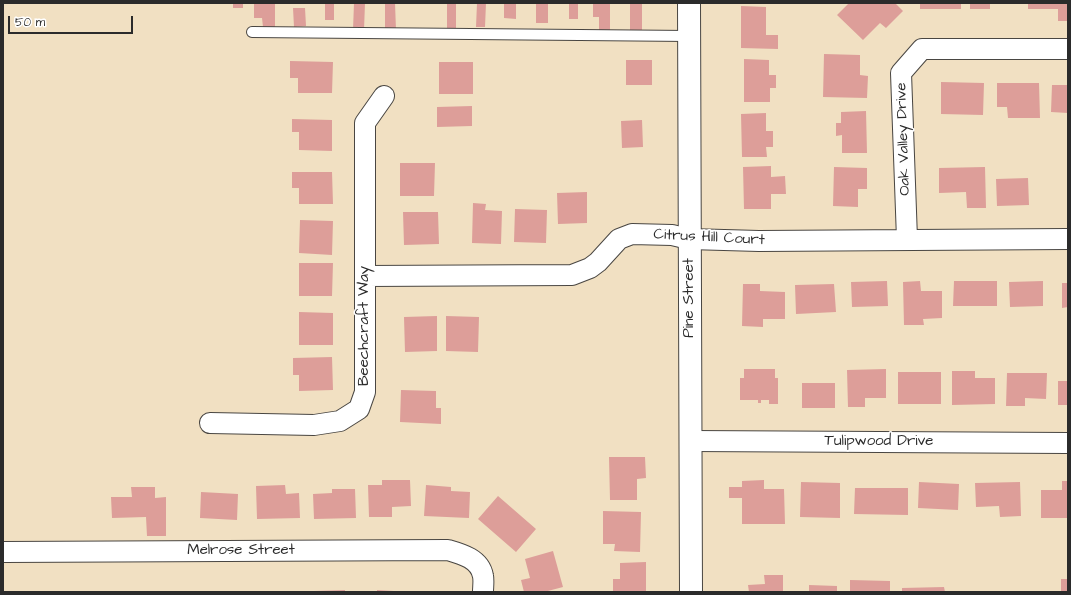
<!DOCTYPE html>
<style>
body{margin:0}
#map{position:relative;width:1071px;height:595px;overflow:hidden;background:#f1e0c2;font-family:"Architects Daughter",sans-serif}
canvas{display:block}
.frame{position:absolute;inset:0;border:4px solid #2b2b2b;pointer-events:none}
.scale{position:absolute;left:8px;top:16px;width:125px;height:18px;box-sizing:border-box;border:2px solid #2b2b2b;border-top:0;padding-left:5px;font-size:12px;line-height:14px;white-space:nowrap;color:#2b2b2b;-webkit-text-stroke:3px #fff;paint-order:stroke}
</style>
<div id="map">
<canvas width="1071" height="595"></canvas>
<div class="frame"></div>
<div class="scale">50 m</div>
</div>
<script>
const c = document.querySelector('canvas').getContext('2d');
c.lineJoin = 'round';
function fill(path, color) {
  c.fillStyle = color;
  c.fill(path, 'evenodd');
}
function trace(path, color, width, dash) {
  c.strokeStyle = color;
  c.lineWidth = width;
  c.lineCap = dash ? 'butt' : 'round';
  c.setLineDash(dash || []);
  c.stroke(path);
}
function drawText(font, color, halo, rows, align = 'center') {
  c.font = font + ' "Architects Daughter",sans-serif';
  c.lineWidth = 3;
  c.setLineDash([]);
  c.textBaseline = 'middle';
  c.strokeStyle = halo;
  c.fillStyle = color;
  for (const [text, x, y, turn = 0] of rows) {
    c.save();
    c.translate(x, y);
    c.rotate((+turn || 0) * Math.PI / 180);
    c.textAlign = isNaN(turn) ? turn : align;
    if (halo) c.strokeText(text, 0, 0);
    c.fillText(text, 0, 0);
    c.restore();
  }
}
fill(new Path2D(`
 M233,3H243V8H233Z
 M254,3H275V27H263L262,18H254Z
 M325,3H334V20H325Z
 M354,3H365L364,30H353Z
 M385,3H395L396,30L385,31Z
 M447,3H456V29H447Z
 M477,3H486L485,27H476Z
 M504,3H516V19L504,18Z
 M536,3H548V23H536Z
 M569,3H578V19H569Z
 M593,3H610V30H599V17H593Z
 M630,3H642V31H630Z
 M849,3H895L903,11L886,28L880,23L863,40L837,15Z
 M920,3H961V9H920Z
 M970,3H990V9H970Z
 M1028,3H1068V21H1058V9H1028Z
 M741,6L766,7V35H778V49L741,48Z
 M293,8H305L306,26L294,27Z
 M824,54L860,55V75L868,76L867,98L823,97Z
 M744,59L769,60V75H776V88H770V102H744Z
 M626,60H652V85H626Z
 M290,61L333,62L332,93H298V78H290Z
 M439,62H473V94H439Z
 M941,82L984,83L983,115L941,114Z
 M997,83H1039L1040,118H1008L1007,107H997Z
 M1052,85H1068V113L1051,112Z
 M472,106V126L437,127V107Z
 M866,111L867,153H842V135L836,136V123H841V112Z
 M766,113V131H773V147H766L767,157H742L741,114Z
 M292,119L332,120V151L299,150V132H292Z
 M642,120L643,147L622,148L621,121Z
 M400,163H435L434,196H400Z
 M771,166V177L785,176L786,194H771V209H744L743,167Z
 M834,167L867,168V189H858V207L833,206Z
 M985,167L986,208H967L966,192L939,193V168Z
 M292,172H332L333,204H299V188H292Z
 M1028,178L1029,205L997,206L996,179Z
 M587,192V223L558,224L557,193Z
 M473,203L486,204L485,210L502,211L501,244L472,243Z
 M515,209L547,210L546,243L514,242Z
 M403,212H438L439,244L404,245Z
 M300,220L333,221L332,255L299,253Z
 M299,263H333L332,296H299Z
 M887,281L888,306L852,307L851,282Z
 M920,281L921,291H942V318L923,319L924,325H904L903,282Z
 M954,281H997V306H953Z
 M1043,281V306L1010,307L1009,282Z
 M1062,283H1068V307L1062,308Z
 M743,284H760V291L785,292V319H763V327L742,326Z
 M834,284L836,312L796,314L795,285Z
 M299,312L333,313V345H299Z
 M437,316V351L405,352L404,317Z
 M446,316L479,317L478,352L446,351Z
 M332,357L333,390L299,391V375H293V358Z
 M744,369H775V378H778V404H769V400H761V403H758V400H740V378H744Z
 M886,369V398H865V407H848L847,370Z
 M952,371H975V378H995V404L952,405Z
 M898,372H941V404H898Z
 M1007,373H1047L1046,399L1025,398V406H1006Z
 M1058,381H1068V405H1058Z
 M802,383H835V408H802Z
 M401,390L436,391V408H441V424L400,422Z
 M609,457H645L646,478L637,479V500H610Z
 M382,480H410L411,506L392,507V517H369L368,485H382Z
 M764,480V489H784L785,524H742V498H729V487H742V481Z
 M1062,481H1068V518H1041V490H1062Z
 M801,482L840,483V518L800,517Z
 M919,482L959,484L958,510L918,508Z
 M1020,482L1021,516L1000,517L999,506L976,507L975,483Z
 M285,485L286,494L299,493L300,518L257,519L256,486Z
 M426,485L451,487V491L470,492L469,518L424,516Z
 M131,487H155V498L166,497V536H147L146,517L112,518L111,497H132Z
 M855,488H908V515L854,514Z
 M332,489H355L356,518L314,519L313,494L332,493Z
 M201,492L238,494L237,520L200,518Z
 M498,496L536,529L516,552L478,519Z
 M603,511L641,512L640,552L614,551L615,544H603Z
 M553,551L563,587L544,592H524L521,580L530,578L525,559Z
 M646,562V592H613V579H620V563Z
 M764,575H783V592H749L748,585L765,584Z
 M1061,579H1068V592H1061Z
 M850,580L890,581V592H850Z
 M809,585L837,586V592H809Z
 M944,587L945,592H902V588Z
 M345,590V592H314V591Z
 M377,590L394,591V592H377Z`), '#dd9e99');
const lane = new Path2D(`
 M252,32L689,36`);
const street = new Path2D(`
 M907,239L901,73L922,49H1068
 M365,276L572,275L590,268L598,262L619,239L632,234L672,235L689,239L759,241L1068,239
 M210,423L314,425L340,421L359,409L365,392V123L384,96
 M691,441L1068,443
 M3,552L448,550C462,554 480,559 483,576C484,581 483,587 483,592`);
const secondary = new Path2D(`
 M689,3L691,592`);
trace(lane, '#494642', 12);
trace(street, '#494642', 22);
trace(secondary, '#494642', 24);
trace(lane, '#fff', 10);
trace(street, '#fff', 20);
trace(secondary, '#fff', 22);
drawText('15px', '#2b2b2b', '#fff', [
 ["Oak Valley Drive",904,139,-92],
 ["Citrus Hill Court",709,238,3],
 ["Pine Street",690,298,-90],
 ["Beechcraft Way",365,326,-90],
 ["Tulipwood Drive",879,442],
 ["Melrose Street",241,551]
]);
</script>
